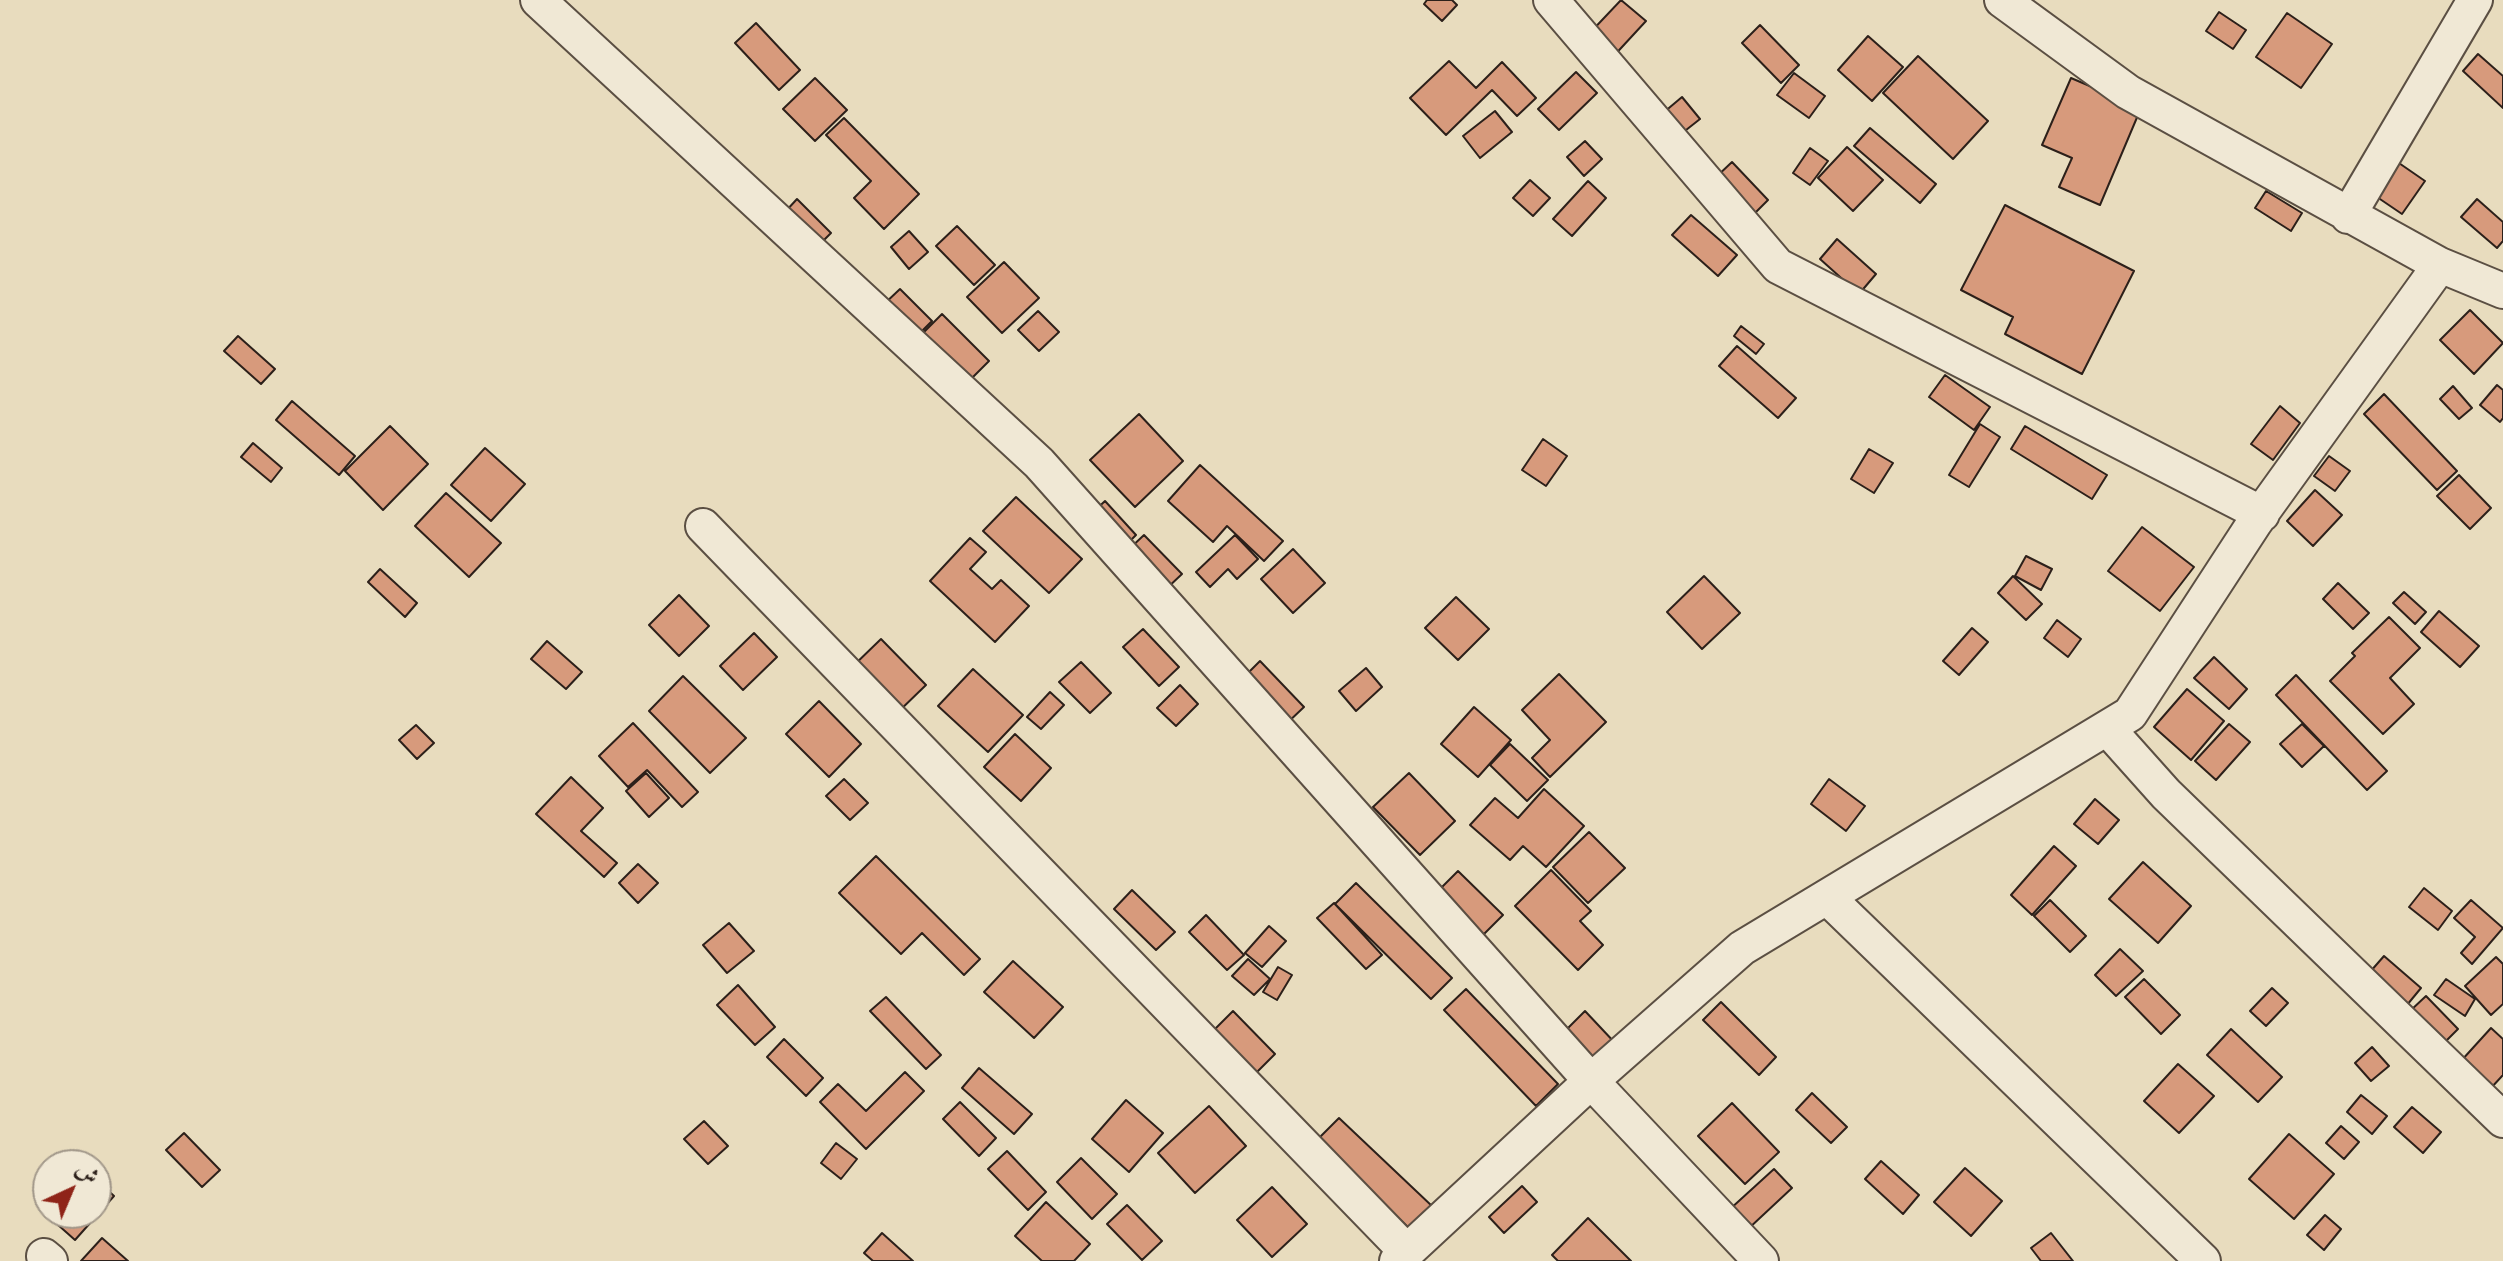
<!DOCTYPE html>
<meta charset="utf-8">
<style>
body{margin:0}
#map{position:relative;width:2503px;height:1261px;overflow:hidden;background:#e8dcbe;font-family:"IM FELL French Canon",Amiri,serif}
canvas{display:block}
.north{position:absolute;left:32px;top:1149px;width:80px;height:80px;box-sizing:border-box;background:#f0e8d5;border:2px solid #a2988a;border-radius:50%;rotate:44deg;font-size:22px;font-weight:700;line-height:32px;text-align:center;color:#2c201a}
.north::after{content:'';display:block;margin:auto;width:28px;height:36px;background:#8f2418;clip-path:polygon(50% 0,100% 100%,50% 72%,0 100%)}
</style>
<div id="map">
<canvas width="2503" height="1261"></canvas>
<div class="north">ش</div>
</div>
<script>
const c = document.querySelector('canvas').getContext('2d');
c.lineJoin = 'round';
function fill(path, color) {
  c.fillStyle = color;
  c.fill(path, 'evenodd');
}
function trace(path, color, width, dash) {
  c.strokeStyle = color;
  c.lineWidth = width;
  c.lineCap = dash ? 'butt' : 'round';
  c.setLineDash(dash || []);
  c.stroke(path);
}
const building = new Path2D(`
 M1427,0H1452L1457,5L1442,21L1424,4Z
 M1621,0L1646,21L1610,60L1586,37Z
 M2219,12L2246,30L2233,49L2206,31Z
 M2287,13L2332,44L2301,88L2256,57Z
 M756,23L800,70L779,90L735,43Z
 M1760,25L1799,65L1781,83L1742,43Z
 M1868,36L1903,67L1872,101L1838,70Z
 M2478,54L2503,76V108L2463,71Z
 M1918,56L1988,121L1953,159L1883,93Z
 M1449,61L1476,88L1502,62L1536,98L1517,116L1492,90L1446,135L1410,98Z
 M1576,72L1597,93L1559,130L1538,109Z
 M1794,73L1825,96L1809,118L1777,95Z
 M815,78L847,110L815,141L783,109Z
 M2071,78L2141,108L2100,205L2059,187L2072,158L2042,145Z
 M1682,97L1700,119L1681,134L1663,113Z
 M1495,111L1512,132L1480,158L1463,136Z
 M844,118L919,194L884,229L854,198L871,181L826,135Z
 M1870,128L1936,184L1920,203L1854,146Z
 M1585,141L1602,159L1584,176L1567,157Z
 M1847,147L1883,180L1853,211L1818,178Z
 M1810,148L1828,161L1810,185L1793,173Z
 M2396,161L2425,181L2402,214L2374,195Z
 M1732,162L1768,200L1750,218L1714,179Z
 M1530,180L1550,198L1533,216L1513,198Z
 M1588,181L1606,198L1572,236L1553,219Z
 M2266,191L2302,213L2291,231L2255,208Z
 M797,199L831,233L819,245L785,212Z
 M2477,199L2503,222V241L2497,248L2461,217Z
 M2005,205L2134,271L2082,374L2005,334L2013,317L1961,290Z
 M1691,215L1737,255L1718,276L1672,235Z
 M957,226L995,265L974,285L936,246Z
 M909,231L928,252L909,269L891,247Z
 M1837,239L1876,274L1859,294L1820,259Z
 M1004,262L1039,298L1002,333L967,297Z
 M900,289L932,321L915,338L882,306Z
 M2470,310L2503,343L2474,374L2440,340Z
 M1038,311L1059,332L1039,351L1018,330Z
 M942,314L989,361L969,381L922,334Z
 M1741,326L1764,344L1756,354L1734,336Z
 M238,336L275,369L261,384L224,351Z
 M1737,346L1796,398L1778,418L1719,366Z
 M1945,375L1990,407L1974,430L1929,397Z
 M2497,385L2503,390V418L2500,422L2480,405Z
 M2453,386L2472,408L2459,419L2440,399Z
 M2384,394L2457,471L2437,490L2364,414Z
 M292,401L355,456L339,475L276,420Z
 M2280,406L2300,423L2273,460L2251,444Z
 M1139,414L1183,461L1135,507L1090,460Z
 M1980,424L2000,437L1969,487L1949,475Z
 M390,426L428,464L383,510L345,471Z
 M2025,426L2107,475L2092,499L2011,449Z
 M1543,439L1567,456L1546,486L1522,470Z
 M253,443L282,468L271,482L241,457Z
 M485,448L525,484L491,521L451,485Z
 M1869,449L1893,463L1874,493L1851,479Z
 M2329,456L2350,471L2335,491L2314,476Z
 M1200,465L1283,541L1264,561L1227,526L1213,542L1168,501Z
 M2459,475L2491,508L2470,529L2437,496Z
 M2315,490L2342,515L2313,546L2287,521Z
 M446,493L501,543L469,577L415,526Z
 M1016,497L1082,559L1049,593L983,531Z
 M1105,501L1136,535L1121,550L1089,516Z
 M2142,527L2194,567L2160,611L2108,571Z
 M1144,535L1182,574L1164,591L1126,552Z
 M1235,535L1258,559L1237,579L1228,569L1210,587L1196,572Z
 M970,538L986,552L970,569L992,589L1001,580L1029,606L995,642L930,581Z
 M1293,549L1325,583L1293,613L1261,579Z
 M2026,556L2052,569L2041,590L2015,576Z
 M380,569L417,603L405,617L368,582Z
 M1704,576L1740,613L1702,649L1667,612Z
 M2013,576L2042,604L2026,620L1998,593Z
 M2338,583L2369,613L2353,629L2323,599Z
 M2404,592L2426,612L2415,624L2393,603Z
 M679,595L709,626L679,656L649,625Z
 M1456,597L1489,629L1458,660L1425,628Z
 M2439,611L2479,646L2460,667L2421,632Z
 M2389,617L2420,648L2390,678L2414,704L2383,734L2330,681L2355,656L2352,653Z
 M2057,620L2081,639L2068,657L2044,638Z
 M1972,628L1988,642L1959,675L1943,661Z
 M1143,629L1179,667L1159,686L1123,647Z
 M754,633L777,657L743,690L720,666Z
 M881,639L926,685L894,716L849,670Z
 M547,641L582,672L566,689L531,659Z
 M2214,657L2247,689L2229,709L2194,678Z
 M1260,661L1304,707L1284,726L1240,681Z
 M1081,662L1111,693L1090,713L1059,682Z
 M1366,668L1382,687L1356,711L1339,691Z
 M973,669L1023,715L988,752L938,706Z
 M1559,674L1606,722L1550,777L1532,758L1550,740L1522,710Z
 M2296,675L2387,771L2367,790L2276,695Z
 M683,676L746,738L710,773L649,711Z
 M1180,685L1198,704L1176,726L1157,708Z
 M2187,689L2224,721L2191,760L2154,727Z
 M1050,692L1064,705L1041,729L1027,717Z
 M819,701L861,744L829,777L786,734Z
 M1474,707L1511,740L1478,777L1441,744Z
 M633,723L698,792L682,807L647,770L628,787L599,756Z
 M2229,724L2250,742L2216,780L2195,761Z
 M2302,724L2324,746L2302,767L2280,744Z
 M416,725L434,743L417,759L399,740Z
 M1015,734L1051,768L1021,801L984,767Z
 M1510,744L1548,780L1527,801L1490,765Z
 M646,773L669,798L649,817L626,791Z
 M1409,773L1455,821L1420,855L1373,807Z
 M571,777L603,808L581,831L617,863L604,877L536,814Z
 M844,779L868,803L850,820L826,796Z
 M1829,779L1865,806L1846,831L1811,804Z
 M1544,789L1584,826L1546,867L1523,846L1510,860L1470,825L1495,798L1518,818Z
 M2095,799L2119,820L2098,844L2074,824Z
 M1589,832L1625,868L1588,903L1553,867Z
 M2054,846L2076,866L2032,915L2011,895Z
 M876,856L980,959L964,975L922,933L901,954L839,893Z
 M2143,862L2191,906L2158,943L2109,899Z
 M638,864L658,883L638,903L619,883Z
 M1551,870L1591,911L1580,921L1603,945L1578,970L1515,906Z
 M1458,871L1503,915L1482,936L1438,891Z
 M1356,883L1452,978L1431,999L1335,904Z
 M2424,888L2452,911L2438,930L2409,907Z
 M1132,890L1175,932L1156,950L1114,909Z
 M2050,900L2086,936L2070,952L2034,916Z
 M2471,900L2503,928L2472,964L2461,953L2475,937L2454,918Z
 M1334,903L1382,955L1366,969L1317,918Z
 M1206,915L1244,955L1227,970L1189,932Z
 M729,923L754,951L727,973L703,945Z
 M1269,926L1286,941L1262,967L1245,953Z
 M2120,949L2143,971L2116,996L2095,975Z
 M2384,956L2421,988L2407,1005L2370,972Z
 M2496,957L2503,964V1004L2491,1015L2465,986Z
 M1248,959L1270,979L1254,995L1232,976Z
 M1013,961L1063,1007L1034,1038L984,992Z
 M1278,967L1292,975L1277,1000L1263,992Z
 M2144,979L2180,1015L2161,1034L2125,997Z
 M2446,979L2475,999L2465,1016L2434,995Z
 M738,985L775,1027L755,1045L717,1005Z
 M2272,988L2288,1003L2266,1026L2250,1011Z
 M1466,989L1558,1084L1536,1106L1444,1010Z
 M2426,996L2458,1029L2443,1044L2410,1011Z
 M886,997L941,1055L926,1069L870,1011Z
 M1721,1002L1776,1057L1759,1075L1703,1020Z
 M1233,1011L1275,1054L1254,1075L1212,1032Z
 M1585,1011L1616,1044L1596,1063L1566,1030Z
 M2491,1028L2503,1039V1075L2491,1088L2461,1061Z
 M2231,1029L2282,1077L2258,1102L2207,1055Z
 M784,1039L823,1078L806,1096L767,1057Z
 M2372,1047L2389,1066L2371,1081L2355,1063Z
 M2178,1064L2214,1096L2179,1133L2144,1101Z
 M979,1068L1032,1114L1014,1134L962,1088Z
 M905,1072L924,1091L866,1149L820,1102L838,1084L866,1111Z
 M1812,1093L1847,1127L1831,1143L1796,1110Z
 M2361,1095L2387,1116L2372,1134L2347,1112Z
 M1126,1100L1163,1133L1129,1172L1092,1139Z
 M960,1102L996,1138L979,1156L943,1119Z
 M1732,1103L1779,1152L1745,1184L1698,1136Z
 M1209,1106L1246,1146L1195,1193L1158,1153Z
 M2412,1107L2441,1132L2423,1153L2394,1127Z
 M1339,1118L1433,1207L1411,1230L1317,1140Z
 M704,1121L728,1146L708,1164L684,1139Z
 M2341,1126L2359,1142L2344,1159L2326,1143Z
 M184,1133L220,1170L202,1187L166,1150Z
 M2289,1134L2334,1174L2294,1219L2249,1179Z
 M836,1143L857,1159L841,1179L821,1163Z
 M1007,1151L1046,1192L1028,1210L988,1169Z
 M1081,1158L1117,1194L1092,1219L1057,1182Z
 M1881,1161L1919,1195L1903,1214L1865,1179Z
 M1965,1168L2002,1201L1971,1236L1934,1202Z
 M1774,1169L1792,1188L1747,1230L1729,1210Z
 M96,1179L114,1196L75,1240L48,1216L50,1213H96Z
 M1522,1186L1537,1202L1504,1233L1489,1217Z
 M1272,1187L1307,1224L1272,1257L1237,1220Z
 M1046,1202L1090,1244L1074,1261H1042L1015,1236Z
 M1127,1205L1162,1241L1142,1260L1107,1224Z
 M2325,1215L2341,1229L2324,1250L2307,1235Z
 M1588,1218L1631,1261H1558L1552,1255Z
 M882,1233L913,1261H873L864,1253Z
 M2051,1233L2073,1261H2041L2031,1248Z
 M102,1238L128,1261H81Z`);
fill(building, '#d79a7c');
trace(building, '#2c201a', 2);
const street = new Path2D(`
 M538,0L1039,463L1591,1081L1761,1261
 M1551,0L1778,266L2262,514
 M2002,0L2128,92L2440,265L2503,291
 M2348,216L2475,0
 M703,526L1407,1252
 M2107,728L2166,794L2503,1120
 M1827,897L2203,1261
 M44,1256L50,1261
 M1397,1261L1591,1081L1742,948L2130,714L2255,522L2440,265`);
trace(street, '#5b4f43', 38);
trace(street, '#f0e8d5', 34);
</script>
